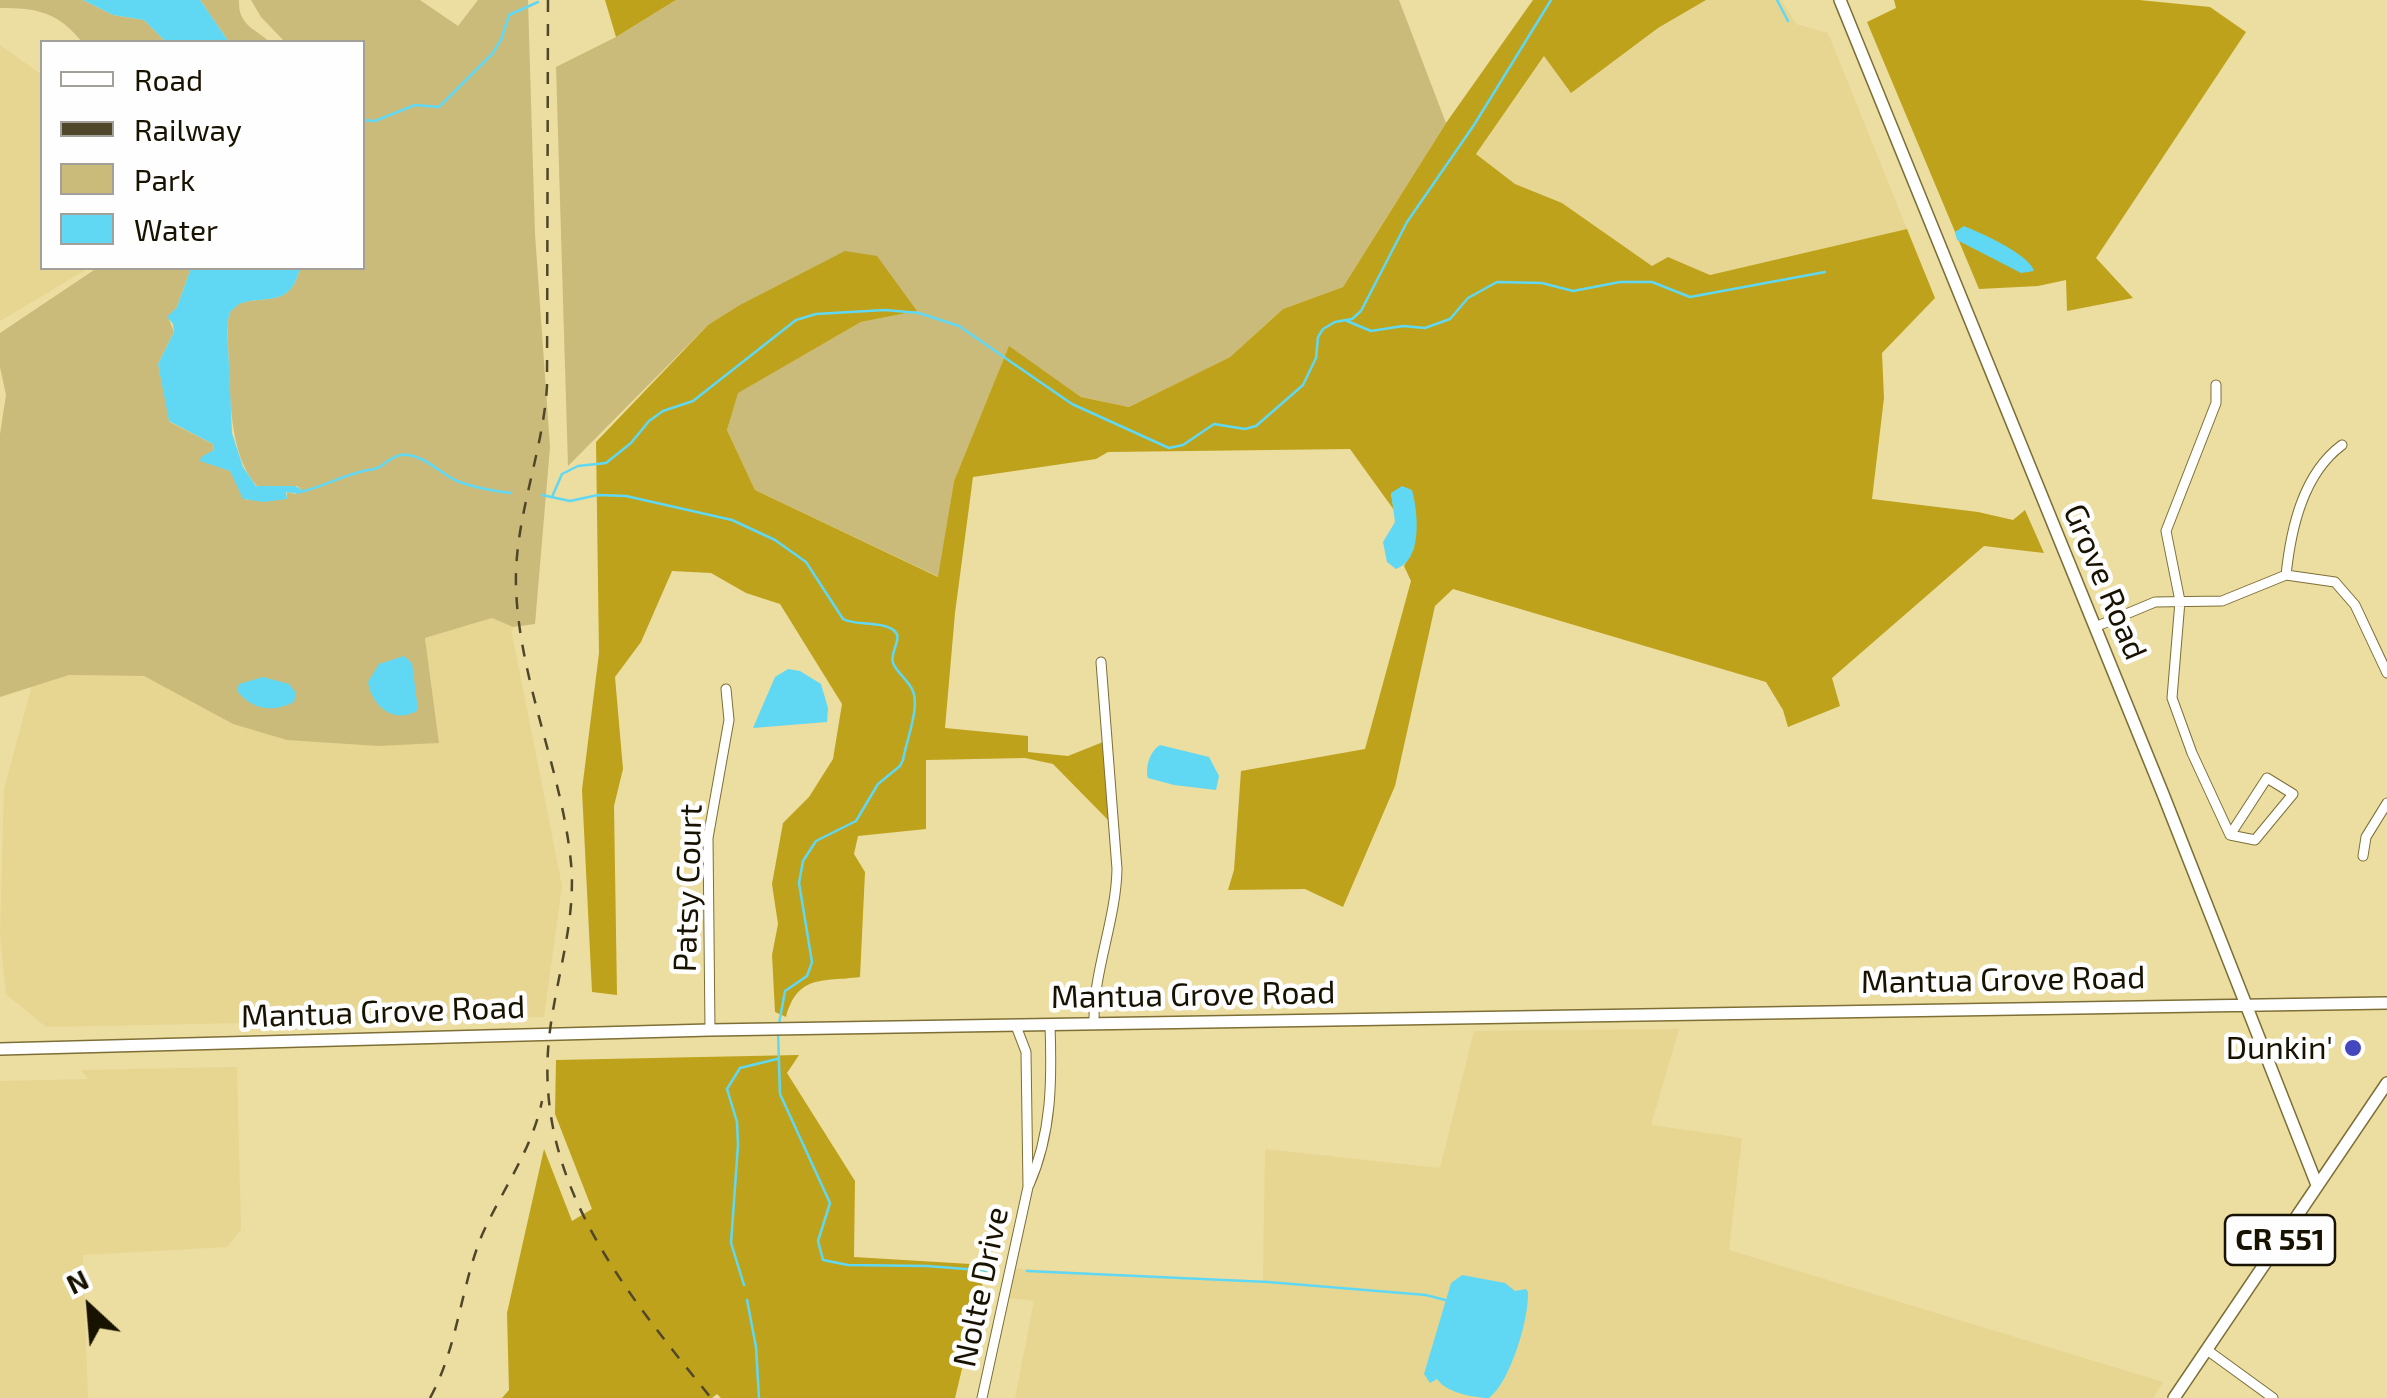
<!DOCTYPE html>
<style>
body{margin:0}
#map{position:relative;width:2387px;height:1398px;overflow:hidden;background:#ecdda1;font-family:"Exo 2",sans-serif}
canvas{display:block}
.legend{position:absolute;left:40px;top:40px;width:325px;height:230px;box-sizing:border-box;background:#fefefe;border:2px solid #a2a098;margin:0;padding:12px 18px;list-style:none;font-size:30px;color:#181200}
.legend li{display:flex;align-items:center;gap:20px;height:50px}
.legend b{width:50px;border:2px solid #a2a098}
.north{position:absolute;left:40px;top:1258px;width:100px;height:100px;-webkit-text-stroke:8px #fefefe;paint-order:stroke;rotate:334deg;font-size:28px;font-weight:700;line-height:40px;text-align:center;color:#181200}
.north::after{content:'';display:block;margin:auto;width:35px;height:45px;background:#181200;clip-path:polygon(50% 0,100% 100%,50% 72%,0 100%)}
</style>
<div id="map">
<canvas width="2387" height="1398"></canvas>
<ul class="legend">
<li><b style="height:12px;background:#fff"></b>Road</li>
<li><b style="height:12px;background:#50472a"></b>Railway</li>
<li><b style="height:28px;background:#cbbb7b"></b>Park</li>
<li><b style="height:28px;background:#60d8f4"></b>Water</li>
</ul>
<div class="north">N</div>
</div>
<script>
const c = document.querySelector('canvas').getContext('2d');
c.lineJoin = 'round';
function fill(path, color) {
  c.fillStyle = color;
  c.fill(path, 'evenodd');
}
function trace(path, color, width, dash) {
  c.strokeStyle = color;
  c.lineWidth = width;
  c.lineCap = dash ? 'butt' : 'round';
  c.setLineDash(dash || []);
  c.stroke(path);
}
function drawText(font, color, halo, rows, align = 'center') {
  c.font = font + ' "Exo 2",sans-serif';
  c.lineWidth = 9;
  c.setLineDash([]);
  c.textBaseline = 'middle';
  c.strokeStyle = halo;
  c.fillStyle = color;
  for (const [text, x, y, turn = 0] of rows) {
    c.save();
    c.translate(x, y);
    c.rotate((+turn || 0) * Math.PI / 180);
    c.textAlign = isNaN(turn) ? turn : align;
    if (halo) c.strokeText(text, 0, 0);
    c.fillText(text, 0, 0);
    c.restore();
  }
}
fill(new Path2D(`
 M1706,0H1781L1796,24L1828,33L1907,229L1710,275L1668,257L1652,266L1562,203L1515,184L1476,154L1545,56L1658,28Z
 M0,45L42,75V268H89L0,321Z
 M492,618L513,627L512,634L562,886L544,1017L46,1027L6,994L0,934L4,789L32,685L69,675L144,676L233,724L439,742L425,638Z
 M1679,1029L1651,1125L1742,1138L1729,1250L2163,1382L2153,1398H1015L1034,1301L1001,1297L1008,1268L1263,1283L1265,1149L1440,1168L1474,1031Z
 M237,1067L241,1229L227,1247L83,1255L88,1398H0V1081L88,1079L81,1070Z`), '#e7d692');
fill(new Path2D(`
 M0,0H83L113,15L144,20L166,42H82C58,12 37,8 0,8Z
 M200,0H239C238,25 254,28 270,42H229Z
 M251,0H420L458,26L478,0H528L535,234L550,447L535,624L513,627L492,618L425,638L439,743L378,746L287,740L233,724L144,676L69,675L0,697V434L6,395L0,367V333L97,268H191L177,307L168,317L174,332L158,364L170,422L213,444L214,450L200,460L230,471L246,500L287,499V492L295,494L301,489L297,486L258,487C224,452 231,372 227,324L230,312L238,304C267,294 290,309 300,268H362V42H285L261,17Z
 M676,0H1399L1446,123L1343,287L1283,309L1230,357L1129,407L1081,397L1009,347L954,481L939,577L755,490L727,430L737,393L861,322L916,311L876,256L769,291L708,325L568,466L556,67L616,37Z`), '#cbbb7b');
fill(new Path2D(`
 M605,0H676L616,37Z
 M1533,0H1706L1658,28L1571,93L1544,56L1476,154L1515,184L1562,203L1652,266L1668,257L1710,275L1907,229L1935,298L1882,353L1884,398L1872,499L1978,512L2013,520L2025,510L2044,553L1984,546L1832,678L1840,706L1788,727L1783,710L1766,682L1453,589L1435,606L1395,786L1343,907L1305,889L1228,890L1234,870L1241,771L1365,749L1411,581L1404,566L1414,548L1416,518L1391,494L1394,510L1350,449L1108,452L1096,459L973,477L955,613L945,728L1028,736V752L1068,756L1103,742L1109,821L1053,764L1025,758L926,760V829L858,836L854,854L865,872L860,977C822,982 798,974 786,1017L775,1012L772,955L778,924L772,884L783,823L809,797L833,759L842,704L780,604L746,593L711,573L672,571L641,642L615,677L623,769L614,806L617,995L592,992L582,790L599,653L596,442L708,325L740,305L845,251L877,256L917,311L861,322L738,393L727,430L755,490L938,577L954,481L1009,346L1081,397L1129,407L1230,357L1283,309L1343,287L1446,123Z
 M1894,0H2139L2210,7L2246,32L2096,258L2133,298L2067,311L2066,280L2038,286L1979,289L1867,22L1896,8Z
 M799,1055L787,1073L855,1181L854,1257L987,1265L955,1398H721L717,1394L712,1398H502L509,1390L507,1313L544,1149L572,1221L592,1209L555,1114L556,1060Z`), '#bea21b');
fill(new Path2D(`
 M83,0H200L229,42H166L144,20L113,15Z
 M1964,226C1983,234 2029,254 2034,271L2021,273L1957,240L1955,232Z
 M191,268H300C290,309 267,294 239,304L230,312L227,324L232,433L243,467L256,486H295L301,489L300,494L286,492L287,499L264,502L243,499L230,471L200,461L201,457L214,450L213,444L169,421L158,364L174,332L173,324L167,317L177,307Z
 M1402,486L1412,490C1418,512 1423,560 1396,569L1387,562L1383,542L1395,522L1391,493Z
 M404,656L412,663L418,710C395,725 372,707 368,682L379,664Z
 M788,669L800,671L821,684L828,708L827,722L753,728L775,677Z
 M263,677L289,684L296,693L294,702C272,713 253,710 237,691L239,684Z
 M1160,745L1209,757L1219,776L1216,790L1174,785L1148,778C1145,767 1150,751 1160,745Z
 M1462,1275L1505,1283L1515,1291L1526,1289L1528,1292C1529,1320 1510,1382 1489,1398C1474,1398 1445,1392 1437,1379L1430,1383L1424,1374L1451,1283Z`), '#60d8f4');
trace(new Path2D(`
 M1777,0L1788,21
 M362,120L375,121L415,105L439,107L492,54L501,40L509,15L538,2
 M1347,321L1371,331L1403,326L1425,328L1450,319L1468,298L1497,282L1542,283L1573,291L1620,282H1652L1690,297L1825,272
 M300,492C327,486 345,473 374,469C384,467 390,456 401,455C423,453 439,473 457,481C475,488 493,491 511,493
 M542,495L570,501L598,495L626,496L732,520L775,540L806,562L843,619C857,626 876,621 890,628C907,636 889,650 893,663C897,673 907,679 912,689C921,706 906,741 903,760L900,766L878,784L856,821L816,841L803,861L799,883L812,962L807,976L785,991L779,1024
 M552,497L562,474L578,466L606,463L631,443L649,421L663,411L693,401L796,320L816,314L885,310L919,313L959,326L1072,404L1169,448L1183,445L1214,424L1245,429L1256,426L1303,385L1316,358L1318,337L1323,329L1335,322L1352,319L1361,311L1407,222L1474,125L1551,0
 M778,1032L780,1094L830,1203L818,1241L823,1260L848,1265L927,1266L992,1271
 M1027,1271L1268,1282L1426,1295L1449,1301
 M744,1285L731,1243L738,1145L737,1122L727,1089L740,1068L777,1059
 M747,1300L756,1347L759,1398`), '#60d8f4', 2.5);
const minor = new Path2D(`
 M2216,385V403L2166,531L2180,601L2172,698L2192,753L2230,835L2255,840L2293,794L2267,778L2230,835
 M2286,575C2291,528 2303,474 2342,445
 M2095,627L2155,602L2222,601L2286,575L2335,582L2355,605L2387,673
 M2363,856L2366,837L2387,803
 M1094,1023C1093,971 1116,921 1117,869L1101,662
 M710,1030L708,838L729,720L726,689
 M1029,1185C1052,1133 1052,1080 1050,1025
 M2207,1350L2273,1398
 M982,1398L1028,1187L1026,1052L1016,1026`);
const major = new Path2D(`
 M1840,0L2163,794L2317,1185
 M0,1049L710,1030L2387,1003
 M2174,1398L2387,1083`);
trace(minor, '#7d6f36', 11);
trace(major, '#7d6f36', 14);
trace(minor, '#fff', 9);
trace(major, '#fff', 11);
trace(new Path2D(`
 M548,0L547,386C543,454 514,518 516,587C519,681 562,770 571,863C577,926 552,988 548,1051C539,1190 629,1296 711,1398
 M430,1398C458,1347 460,1289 482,1235C502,1190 532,1150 542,1101`), '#50472a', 2.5, [12, 12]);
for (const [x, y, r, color] of [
 [2353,1048,10,"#4447bd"]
]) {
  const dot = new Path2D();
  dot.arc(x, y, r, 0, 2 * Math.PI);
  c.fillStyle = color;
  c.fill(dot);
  trace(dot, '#fefefe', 4);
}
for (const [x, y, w] of [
 [2280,1240,110]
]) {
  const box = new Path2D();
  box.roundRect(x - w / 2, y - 25, w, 50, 8);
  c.fillStyle = '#fefefe';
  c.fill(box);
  trace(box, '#181200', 2.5);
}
drawText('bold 30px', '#181200', null, [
 ["CR 551",2280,1240]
]);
drawText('32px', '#181200', '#fefefe', [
 ["Grove Road",2105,582,67],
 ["Patsy Court",688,888,-88],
 ["Mantua Grove Road",2003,980,-1],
 ["Mantua Grove Road",1193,995,-1],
 ["Mantua Grove Road",383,1012,-2],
 ["Nolte Drive",981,1287,-78]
]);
drawText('32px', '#181200', '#fefefe', [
 ["Dunkin'",2333,1048]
], 'right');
</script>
